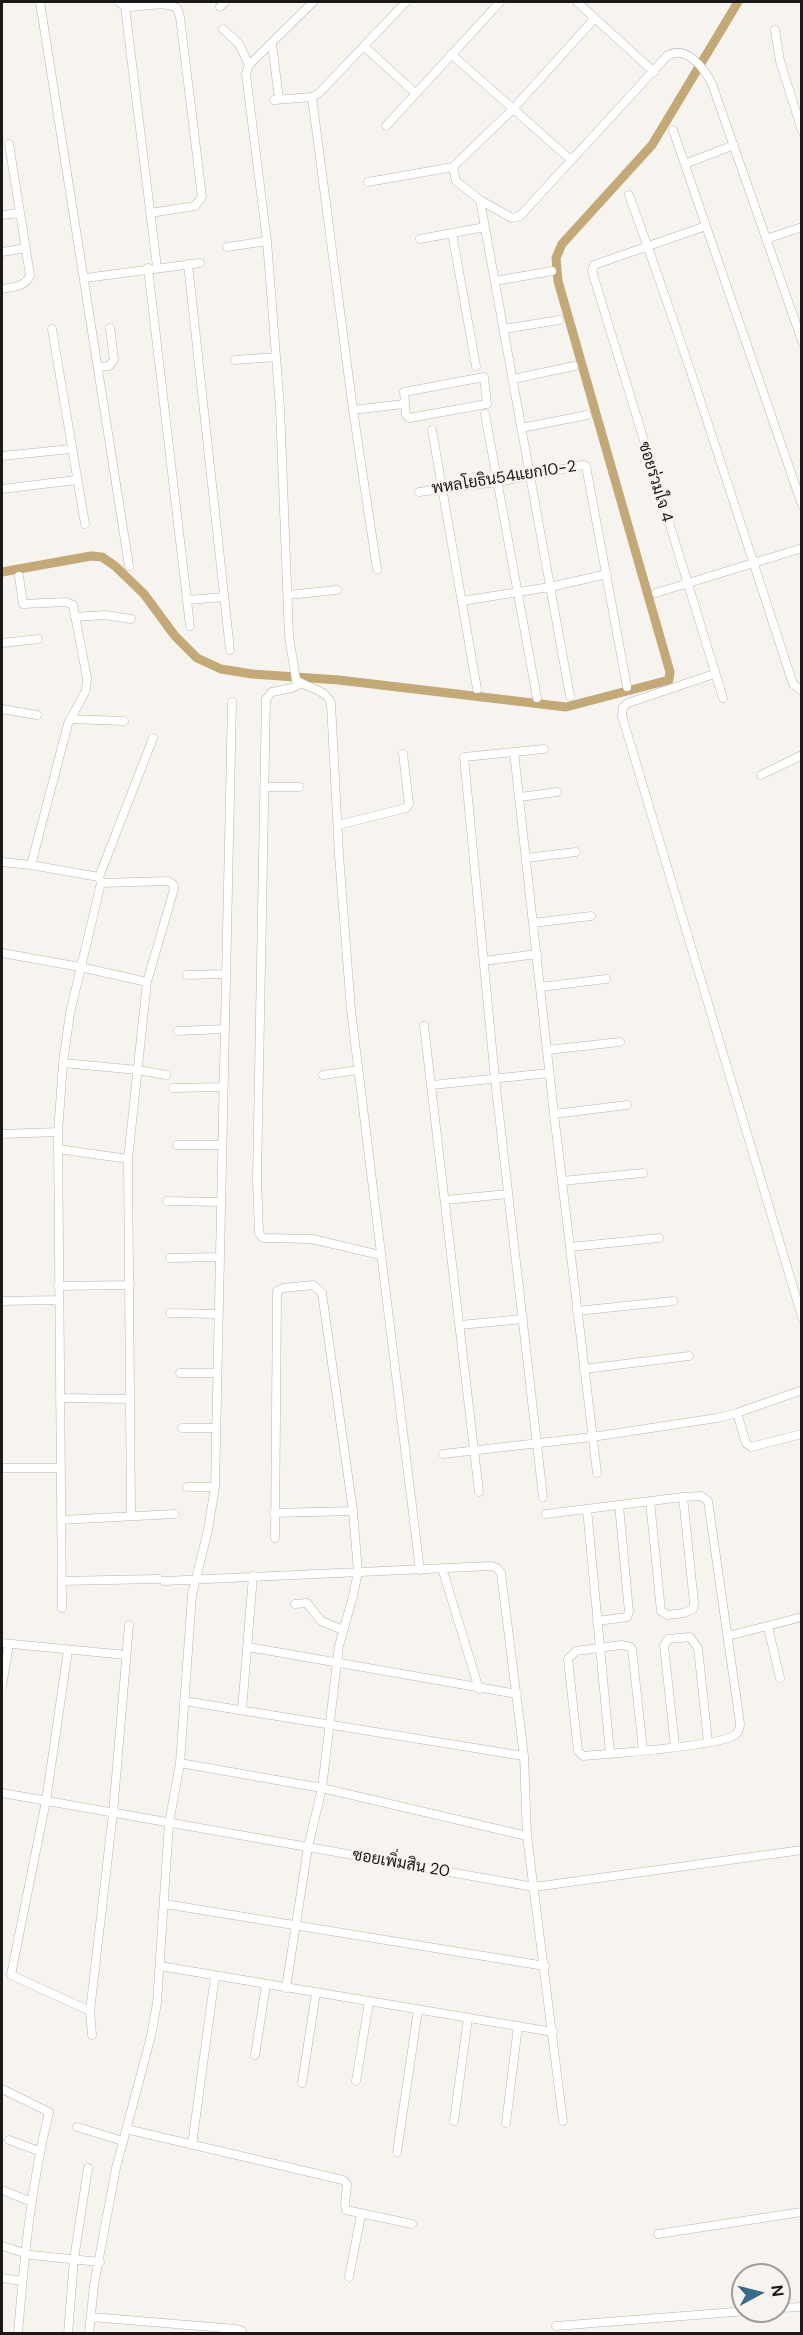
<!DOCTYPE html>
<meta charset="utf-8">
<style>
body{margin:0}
#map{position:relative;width:803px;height:2335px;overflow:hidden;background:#f7f4ef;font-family:"DM Sans",sans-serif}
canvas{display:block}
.frame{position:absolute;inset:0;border:3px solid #1a1917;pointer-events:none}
.north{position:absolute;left:731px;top:2263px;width:60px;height:60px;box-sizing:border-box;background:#f7f4ef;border:2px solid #9f9c99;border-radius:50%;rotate:83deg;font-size:16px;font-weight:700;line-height:24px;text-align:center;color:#1a1917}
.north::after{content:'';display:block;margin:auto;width:21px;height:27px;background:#376b88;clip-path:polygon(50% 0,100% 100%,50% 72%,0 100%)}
</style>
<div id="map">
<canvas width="803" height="2335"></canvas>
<div class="frame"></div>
<div class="north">N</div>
</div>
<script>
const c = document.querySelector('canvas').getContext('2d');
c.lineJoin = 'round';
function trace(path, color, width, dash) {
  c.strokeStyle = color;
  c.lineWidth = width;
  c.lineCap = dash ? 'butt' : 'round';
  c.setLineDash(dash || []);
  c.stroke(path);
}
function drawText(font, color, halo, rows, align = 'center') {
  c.font = font + ' "DM Sans",Sarabun,sans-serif';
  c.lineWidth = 5;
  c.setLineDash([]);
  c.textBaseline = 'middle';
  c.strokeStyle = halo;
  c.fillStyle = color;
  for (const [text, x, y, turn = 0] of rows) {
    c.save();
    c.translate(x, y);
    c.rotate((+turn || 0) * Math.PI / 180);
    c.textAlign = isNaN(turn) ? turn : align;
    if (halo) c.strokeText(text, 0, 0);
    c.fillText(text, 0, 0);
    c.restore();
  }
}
trace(new Path2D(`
 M2,572L91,556L102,557L115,566L144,594L175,636L197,658L221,669L252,674L339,680L566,707L669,680L670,672L558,281L556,258L562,244L652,145L738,2`), '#c2a977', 9);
const street = new Path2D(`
 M40,2L129,566
 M119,2L125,7L157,267
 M313,2L249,65L246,74L267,241L280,408L289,636L296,680C307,688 328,690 331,704L339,855L351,1010L420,1570
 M577,2L654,72
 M125,7C140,8 164,0 177,8L180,17L202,197L195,206L150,213
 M220,7L225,2
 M223,29L239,44L249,65
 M775,30L780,61L802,131
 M272,44L279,99
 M365,47L415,93
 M451,54L571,160
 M312,97L353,410L377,569
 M274,100L312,97L319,93L406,2
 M386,126L500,2
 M673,130L802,505
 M685,164L734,145
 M453,167L456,181L480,200L512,218L520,216L667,56C686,44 704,68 712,84L802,341
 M368,182L453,167L513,109L595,18
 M629,195C688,356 739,520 793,684L802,691
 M480,200L570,696
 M2,215L20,213
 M706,226L594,265L592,271L723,698
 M452,233L476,366
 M420,239L485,227
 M766,239L802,227
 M227,247L267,241
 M2,252L26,248
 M188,264L230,650
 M148,268L190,626
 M85,278L200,263
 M495,281L552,271
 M2,289C12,287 26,287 30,275L9,144
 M52,329L85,524
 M504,329L559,320
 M235,360L276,357
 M98,367L109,366L114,360L110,328
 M484,377L487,404L409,418L406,415L404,392Z
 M513,379L574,366
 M353,410L404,404
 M485,414L537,698
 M521,428L587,415
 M432,430L477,689
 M2,456L71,449
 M2,489L76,480
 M419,492L498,482L583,465L586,466L627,687
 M19,576L23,604L66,602L73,605L87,678L86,690L68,724L31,865
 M656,593L802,548
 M288,595L337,590
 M188,600L224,597
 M462,601L550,587L607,574
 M75,617L105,615L131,619
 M2,643L38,639
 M714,674L628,703L623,707L622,716L802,1317
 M301,683L292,688L272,692L266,699L257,1178L259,1233L263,1238L312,1239L380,1255
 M2,709L37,715
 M70,719L124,721
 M514,752L554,1114L597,1473
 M761,775L802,755
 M264,787H299
 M520,797L557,792
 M338,825L406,808L409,804L403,754
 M526,858L576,852
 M2,862L31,865L99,877
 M101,883L168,881L174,885V889L147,982L128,1159L131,1516
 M533,923L591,916
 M2,953L80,967L147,982
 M484,961L537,954
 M187,975L225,974
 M540,987L606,979
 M424,1026L479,1492
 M178,1031L224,1029
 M547,1050L620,1042
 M63,1063L138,1070L166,1075
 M323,1075L358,1070
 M432,1085L549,1073
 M173,1088L223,1087
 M554,1114L627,1105
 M2,1134L58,1132
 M177,1145H221
 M58,1149L128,1159
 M562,1181L643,1173
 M445,1200L508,1194
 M167,1201L220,1202
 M570,1247L659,1238
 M170,1258L219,1257
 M58,1286L130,1285
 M2,1301L58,1300
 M577,1311L673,1301
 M170,1313L217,1314
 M460,1325L523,1319
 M584,1369L689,1356
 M180,1373H216
 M60,1398L130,1399
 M737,1413L746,1443L751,1447L802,1434
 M182,1428H215
 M443,1454L592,1437L717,1418L737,1413L802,1390
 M2,1468H61
 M187,1487H215
 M543,1497L495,1079L464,757L544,749
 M650,1501L661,1611L667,1615L684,1613L693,1609L694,1603L683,1497
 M587,1509L610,1753
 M274,1513L353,1511
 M546,1514L683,1497L701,1496L708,1501L740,1723C740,1728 739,1732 735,1735C721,1746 607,1754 583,1756L578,1751L568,1659L576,1651L621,1645L630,1647L632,1649L643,1750
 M61,1520L175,1514
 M275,1538L277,1291L283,1288L313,1285L322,1293L353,1511L358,1572L353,1596L339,1646L322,1788L308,1847L286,1988
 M442,1568L479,1689
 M62,1581L158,1579
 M164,1581L491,1566L497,1568L501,1573L524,1756L527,1836L563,2121
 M295,1604L307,1603L321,1621L343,1630
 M62,1608L58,1132L63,1063L70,1013L101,883L99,877L153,738
 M597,1621L627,1617L629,1612L619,1505
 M768,1627L780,1678
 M728,1636L802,1617
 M2,1643L126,1655
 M248,1647L517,1694
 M68,1650L46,1801L11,1975L90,2011
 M2,1686L9,1644
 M184,1701L524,1756
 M242,1710L253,1576
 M675,1746L664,1646L668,1639L690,1637L698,1648L708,1742
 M180,1763L322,1788L527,1836
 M2,1793L534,1887L802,1850
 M165,1904L545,1966
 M160,1966L553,2032
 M92,2035L90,2011L113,1813L129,1625
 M255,2055L266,1985
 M356,2081L369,2002
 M302,2083L316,1993
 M2,2089L49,2112C31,2185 24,2259 18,2334
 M454,2121L468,2018
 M506,2123L518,2026
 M77,2127L123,2141
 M126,2129L343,2180L347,2184L345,2204L346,2210L412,2224
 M9,2140L39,2151
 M192,2145L215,1976
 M397,2152L418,2010
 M2,2190L32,2202
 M658,2234L802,2212
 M2,2246L31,2255L100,2262
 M349,2277L361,2215
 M2,2278L22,2281
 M779,2308L802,2307
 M91,2317L236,2329L242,2331L243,2334
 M556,2326L747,2311
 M68,2334L74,2259L88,2168
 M89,2334L94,2285L116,2168L151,2036L157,2003L169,1823L180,1763L192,1595L208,1530L215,1487L232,702`);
trace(street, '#b7b5af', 9);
trace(street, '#fff', 8);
drawText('16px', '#1a1917', '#f7f4ef', [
 ["พหลโยธิน54แยก10-2",504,478,-9],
 ["ซอยร่วมใจ 4",655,482,73],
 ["ซอยเพิ่มสิน 20",401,1864,10]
]);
</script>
